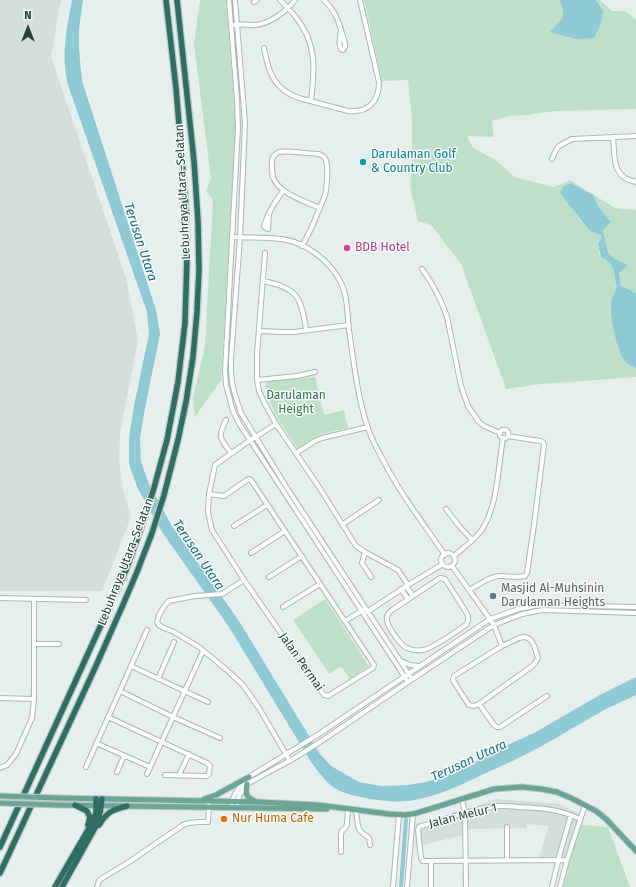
<!DOCTYPE html>
<meta charset="utf-8">
<style>
body{margin:0}
#map{position:relative;width:636px;height:887px;overflow:hidden;background:#e6efeb;font-family:"Fira Sans",sans-serif}
canvas{display:block}
.north{position:absolute;left:8px;top:8px;width:40px;height:40px;-webkit-text-stroke:3px #f7fbf9;paint-order:stroke;rotate:0deg;font-size:11px;font-weight:700;line-height:16px;text-align:center;color:#24423a}
.north::after{content:'';display:block;margin:auto;width:14px;height:18px;background:#24423a;clip-path:polygon(50% 0,100% 100%,50% 72%,0 100%)}
</style>
<div id="map">
<canvas width="636" height="887"></canvas>
<div class="north">N</div>
</div>
<script>
const c = document.querySelector('canvas').getContext('2d');
c.lineJoin = 'round';
function fill(path, color) {
  c.fillStyle = color;
  c.fill(path, 'evenodd');
}
function trace(path, color, width, dash) {
  c.strokeStyle = color;
  c.lineWidth = width;
  c.lineCap = dash ? 'butt' : 'round';
  c.setLineDash(dash || []);
  c.stroke(path);
}
function drawText(font, color, halo, rows, align = 'center') {
  c.font = font + ' "Fira Sans",sans-serif';
  c.lineWidth = 3;
  c.setLineDash([]);
  c.textBaseline = 'middle';
  c.strokeStyle = halo;
  c.fillStyle = color;
  for (const [text, x, y, turn = 0] of rows) {
    c.save();
    c.translate(x, y);
    c.rotate((+turn || 0) * Math.PI / 180);
    c.textAlign = isNaN(turn) ? turn : align;
    if (halo) c.strokeText(text, 0, 0);
    c.fillText(text, 0, 0);
    c.restore();
  }
}
fill(new Path2D(`
 M0,0H61L51,56L126,278L138,340L120,434L119,460L123,490L131,517L102,591H0Z
 M497,799L560,804L583,816L570,857H539L549,826L527,824V828L467,829V834L415,847L416,823L437,820Z`), '#d4dfda');
fill(new Path2D(`
 M200,0H226L236,125L221,380L195,417L193,398L205,346L213,200L206,191L211,179L194,44Z
 M364,0H559L562,5L563,18L603,11L596,0H600L612,11H624L636,19V109L554,111L528,115L509,116L492,121L494,137L467,136L473,148L496,160L514,177L554,187L570,180L615,208L636,210V293L621,286L619,273L627,265L615,259L608,253L603,229L610,221L599,207L593,195L571,183V206L581,221L601,235V238L598,244L600,257C604,259 609,261 611,265C615,270 614,280 617,287L612,298L632,367L636,368V377L541,384L506,389L461,264L431,225L418,221L410,187L412,152V121L408,80L382,81Z
 M315,377L324,415L344,410L348,428L321,434L298,449L275,415L265,386L268,381Z
 M325,599L369,666L350,679L341,666L329,674L293,620Z
 M581,825L608,827L630,887H563L570,857Z`), '#bfe0c8');
fill(new Path2D(`
 M72,0H83L79,28V50L82,81L156,310L160,334L145,408L140,438L141,462L149,484L172,526L239,621L320,754L331,766L359,782L381,786L408,785L426,782L448,775L472,764L503,747L534,733L598,696L636,677V695C626,700 616,704 606,709C584,721 562,735 540,747C523,756 506,764 488,772C463,784 437,797 409,801C391,803 354,798 338,790C327,785 318,771 311,762L229,627L162,532L138,489L129,464V437L134,406L149,334L147,312L67,82C67,77 65,72 65,67C63,45 68,21 72,0Z
 M559,0H596L603,11L601,23L594,38L576,39L550,32L563,18L562,5Z
 M571,183L593,195L599,207L611,222L603,230L608,253L615,259L628,265L619,273L621,286L636,293V368C631,367 624,361 622,357C616,344 608,311 612,298C613,294 616,290 617,287C614,280 615,270 611,265C609,261 604,259 601,257L598,244L601,238V235L590,231L560,193L564,186Z`), '#8ec9d4');
trace(new Path2D(`
 M401,887L406,820`), '#8ec9d4', 4);
const minor = new Path2D(`
 M229,0L237,99L238,127L225,371L226,385L233,411L240,425L250,440L408,682
 M235,0L245,123L240,238L231,359V371L232,383L235,395L241,413L287,488L412,679
 M280,0C285,5 290,10 295,16C317,43 315,68 311,101
 M324,0C338,14 340,26 345,44V47L343,50L341,49C338,44 340,37 341,31
 M254,2L257,0
 M235,25C242,24 248,25 255,25C269,24 286,12 295,0
 M264,48C268,71 274,90 299,98L348,111C368,113 379,102 379,82L360,0
 M613,137C615,157 611,177 636,182
 M552,159L556,150L559,146L572,139L636,136
 M269,213L268,229L266,228L264,226L268,215L274,204L283,191
 M232,237C250,238 270,237 287,240C307,244 329,261 339,279C348,294 347,313 349,330C354,363 357,396 368,428C371,439 377,448 382,458C399,492 423,523 445,555
 M302,246L311,229L324,198C327,191 329,164 325,158C323,156 321,155 319,154C310,154 286,150 279,152C274,154 271,159 272,164C272,168 272,173 273,177C278,193 306,202 320,208
 M265,253L257,354V380L259,391L265,404L276,424
 M422,269C433,284 441,299 447,317L461,386L468,406L479,422L484,426L500,433
 M263,281C296,287 302,297 306,330
 M259,331L283,332H294L349,325
 M257,380L297,376L315,372
 M226,420C217,438 220,438 231,453
 M499.5 434a4.5 4.5 0 1 1 9 0a4.5 4.5 0 1 1-9 0Z
 M296,453L315,441L322,438L368,427
 M209,494L224,496L247,480L249,479L251,480L374,665L373,668L328,696L324,695L244,580L212,530L208,512L209,494L215,465L246,443L276,424L319,487L356,546L365,552L398,570L408,585
 M446,509L460,527L472,540
 M343,524L379,500
 M234,526L267,505
 M365,552L362,563L371,577
 M251,553L285,531
 M441 560a7 7 0 1 1 14 0a7 7 0 1 1-14 0Z
 M454,556C463,548 473,541 481,531C498,507 498,467 503,438
 M452,566L494,625L502,646
 M269,577L302,556
 M440,578L445,579L466,612C469,617 469,620 466,625C457,631 432,649 423,650C418,651 412,650 407,648C401,646 388,627 387,621C386,616 388,613 392,610Z
 M244,580L222,594L195,596L169,601L165,605L159,615L157,622L159,625L162,627L174,632L199,647L228,671L243,685L259,708L290,761
 M406,586L413,596
 M401,589L408,599
 M469,590C479,585 491,575 502,576C510,576 517,578 525,576L527,573L534,525L544,445L543,442L540,441L508,436
 M0,598L86,600
 M283,607L320,584
 M367,612L408,585L443,564
 M345,621L363,610
 M524,637C534,638 535,649 538,658L535,663L531,667L479,704L474,706L469,705L461,693L453,680L454,676L502,646L519,638Z
 M34,644H59
 M401,661L410,665L419,666
 M131,666L208,702
 M158,679L174,642
 M120,691L173,717L220,738
 M0,698L34,699
 M479,704L494,725L497,727H500L547,696
 M108,717L207,763L210,766L209,774L207,776L165,775
 M96,743L150,767
 M86,767L147,630
 M0,768L7,765L16,754L32,718L34,699V599
 M117,772L124,756
 M147,774L203,651
 M179,775L189,754
 M462,799L465,813L466,887
 M232,803C234,792 241,785 249,777L319,734L490,619L519,609L540,605L636,607
 M237,803C238,796 242,790 247,784L298,756L323,740L408,682L494,625L522,614L537,611L544,610L636,613
 M356,810L358,826L360,831L369,838L370,845
 M507,827V860
 M341,852V834L342,831L346,827L347,824L348,809
 M567,860L423,861L421,858L418,830L419,827L422,826C445,819 467,811 490,807C499,805 509,806 518,807C541,808 559,809 580,819
 M431,861V887
 M97,887L99,881L101,879L129,862L183,825C191,821 199,822 208,822L209,805
 M393,887L399,815
 M407,887L413,814
 M552,887L560,853L571,815
 M560,887L567,860L585,805`);
const major = new Path2D(`
 M247,784C245,793 246,798 255,801
 M58,798L258,802L318,805L389,814L405,815L413,814L430,809L494,789L522,787L541,789L557,792L571,798L596,811L606,819L636,851
 M204,799L216,795L249,777
 M56,805L327,809`);
const highway = new Path2D(`
 M75,805L87,811L90,817L88,825
 M99,825C108,811 112,810 127,806
 M0,847L126,570L141,528L154,488L167,440L178,382L185,323L187,257L186,209L176,88L166,0
 M0,873L95,668L122,607L137,572L152,533L164,495L178,440L186,402L193,357L197,312L199,270L198,221L194,161L177,0
 M55,887L92,823L96,813V799
 M62,887L96,826L100,813L102,799`);
trace(minor, '#a8b8b2', 6);
trace(major, '#c2cac8', 7);
trace(highway, '#c2cac8', 8);
trace(minor, '#fff', 4);
trace(major, '#6aa596', 5);
trace(highway, '#2f6f62', 5.5);
const majorBridge = new Path2D(`
 M0,796L58,798
 M0,803L56,805`);
trace(majorBridge, '#c2cac8', 7, []);
trace(majorBridge, '#6aa596', 5);
for (const [x, y, r, color] of [
 [363,162,4,"#0f9aa8"],
 [347,248,4,"#d1479c"],
 [493,596,4,"#6b7280"],
 [224,819,4,"#e8710a"]
]) {
  const dot = new Path2D();
  dot.arc(x, y, r, 0, 2 * Math.PI);
  c.fillStyle = color;
  c.fill(dot);
  trace(dot, '#f7fbf9', 1.5);
}
drawText('12px', '#0d838f', '#f7fbf9', [
 ["Darulaman Golf",371,155],
 ["& Country Club",371,169]
], 'left');
drawText('12px', '#24423a', '#f7fbf9', [
 ["Lebuhraya Utara–Selatan",183,192,-93],
 ["Lebuhraya Utara–Selatan",126,562,-69],
 ["Jalan Permai",301,662,55],
 ["Jalan Melur 1",463,816,-14]
]);
drawText('12px', '#b23c85', '#f7fbf9', [
 ["BDB Hotel",355,248]
], 'left');
drawText('12px', '#2d7a4b', '#f7fbf9', [
 ["Darulaman",296,396],
 ["Height",296,410]
]);
drawText('12px', '#5b616d', '#f7fbf9', [
 ["Masjid Al-Muhsinin",501,589],
 ["Darulaman Heights",501,603]
], 'left');
drawText('12px', '#c56008', '#f7fbf9', [
 ["Nur Huma Cafe",232,819]
], 'left');
drawText('italic 13px', '#1c6f80', '#f7fbf9', [
 ["Terusan Utara",140,242,72],
 ["Terusan Utara",198,555,56],
 ["Terusan Utara",469,761,-25]
]);
</script>
